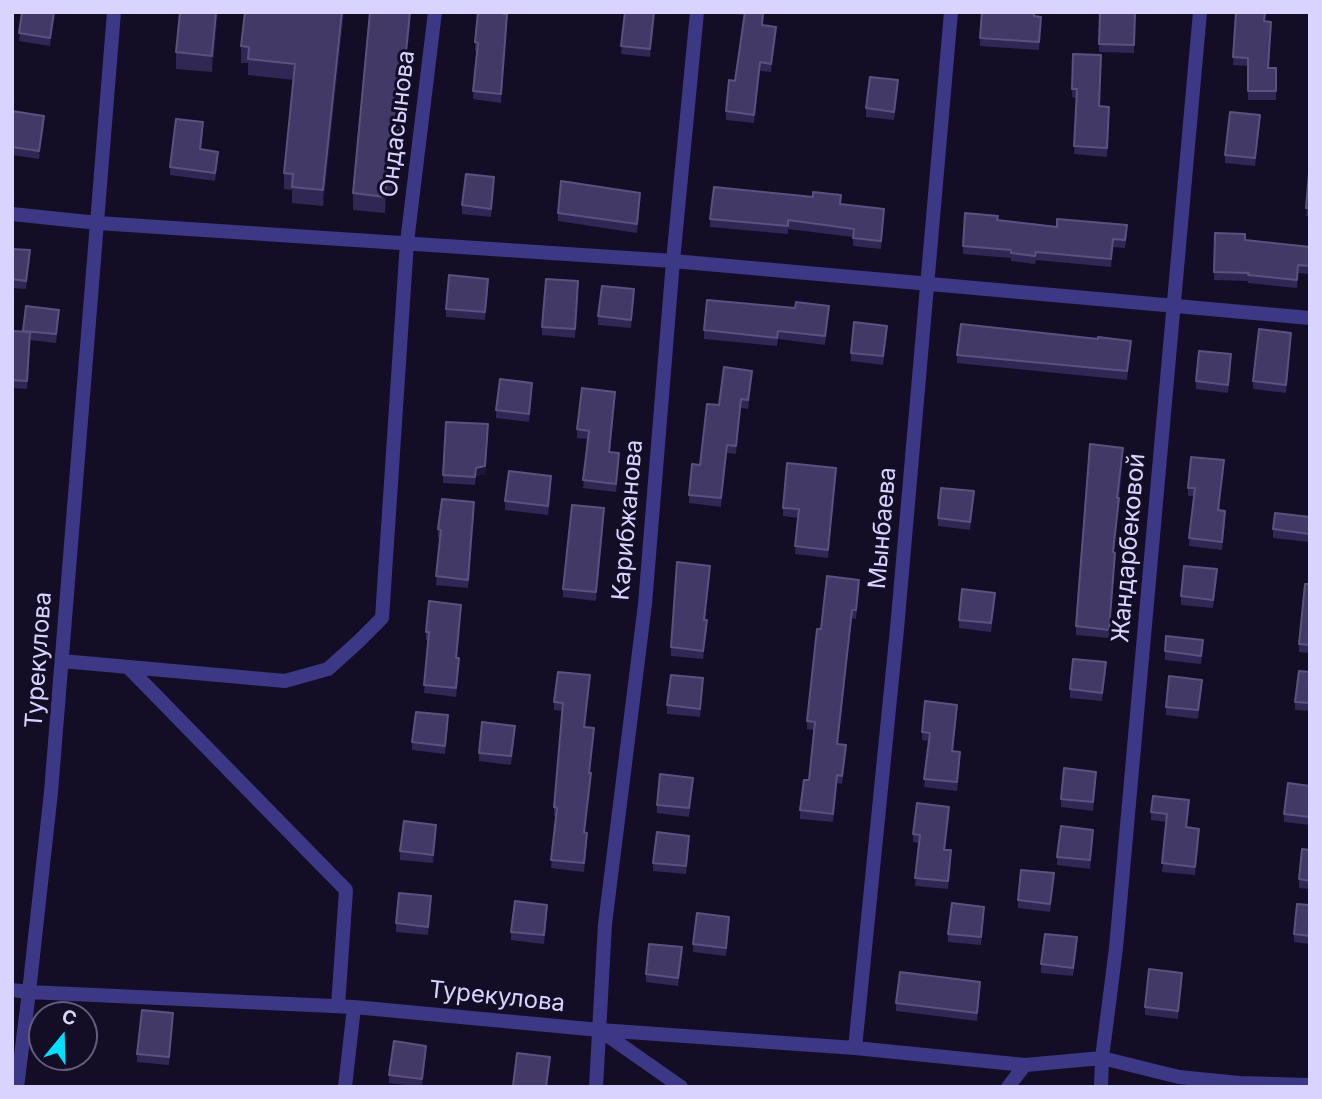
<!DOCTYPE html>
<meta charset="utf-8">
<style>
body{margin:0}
#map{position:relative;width:1322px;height:1099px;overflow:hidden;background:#130e26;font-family:Inter,sans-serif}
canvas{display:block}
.frame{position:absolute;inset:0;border:14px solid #d9d3ff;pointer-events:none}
.north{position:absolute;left:28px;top:1001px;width:70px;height:70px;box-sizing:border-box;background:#130e26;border:2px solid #625d7d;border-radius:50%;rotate:19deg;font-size:19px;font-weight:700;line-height:28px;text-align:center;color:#d9d3ff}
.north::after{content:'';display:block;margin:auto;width:24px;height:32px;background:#00e0fe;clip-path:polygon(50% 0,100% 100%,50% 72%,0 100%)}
</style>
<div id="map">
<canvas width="1322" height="1099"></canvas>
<div class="frame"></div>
<div class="north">С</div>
</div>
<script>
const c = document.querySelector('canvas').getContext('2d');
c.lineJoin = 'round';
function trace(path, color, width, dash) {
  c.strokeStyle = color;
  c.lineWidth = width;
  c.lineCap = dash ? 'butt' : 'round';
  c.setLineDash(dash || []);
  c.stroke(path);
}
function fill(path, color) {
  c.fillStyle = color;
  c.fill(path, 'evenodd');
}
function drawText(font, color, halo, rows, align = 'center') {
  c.font = font + ' Inter,sans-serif';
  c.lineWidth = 6;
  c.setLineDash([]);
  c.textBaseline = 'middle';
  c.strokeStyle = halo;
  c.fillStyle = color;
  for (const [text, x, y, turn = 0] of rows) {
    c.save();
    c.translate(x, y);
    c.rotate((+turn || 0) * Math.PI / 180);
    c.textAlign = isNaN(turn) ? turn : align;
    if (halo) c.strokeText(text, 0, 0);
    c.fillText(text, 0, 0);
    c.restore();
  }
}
trace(new Path2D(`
 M114,12L51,792L29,992L354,1007L600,1030L855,1048L1025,1065L1102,1058L1179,1077L1239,1083L1310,1085
 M12,214L98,223L673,261L1310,318
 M62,661L285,681L328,669L358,642L382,618L407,242L435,12
 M128,667L346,890L338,1006
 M12,990L29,992L17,1087
 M601,1031L681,1087
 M855,1048L897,629L951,12
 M345,1087L354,1007
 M596,1087L605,924L645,604L673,261L697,12
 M1008,1087L1025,1065
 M1101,1087L1102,1058L1116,948L1200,12`), '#3c3886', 14);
fill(new Path2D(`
 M22,12H55L50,46L19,41Z
 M218,12L212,72L176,69V52Z
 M344,12L323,206L292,203V190L284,189V173L294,80L248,75V63H241V46Z
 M411,12L393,198H386L385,213L353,210V193Z
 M478,12H506L507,22L501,103L473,99L477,51H475V42Z
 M625,12H655L650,57L621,54Z
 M735,12H764L762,25L776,36L771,72L760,71L754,123L726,120V111L735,81L744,15L735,14Z
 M1100,12H1135L1134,53L1099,52Z
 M1236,12H1266L1265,21L1269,68H1276V100H1248V66L1233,65Z
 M1034,16L1041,17L1039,50L980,46V38Z
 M1073,54L1100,106L1109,115L1107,157L1074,154L1077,98L1072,97Z
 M898,89L894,120L866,117V108Z
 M12,111L44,124L39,159L12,155Z
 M1260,123L1255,166L1225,163V155Z
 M203,131L201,149L218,160L215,181L170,175V167Z
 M1310,173V217L1306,216Z
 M494,185L491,217L462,214V205Z
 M640,201L637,233L558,221V213Z
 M841,204L884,217L881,249L853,246V237L788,229V234L710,227V219Z
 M997,220L1127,233L1125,248L1113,247L1111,267L1036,260L1035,264L1011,261V258L963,254V246Z
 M1215,233L1245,240L1310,247V274L1298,273L1297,288L1248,283V281L1214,280Z
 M12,249L30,259L26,289L12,288Z
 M488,287L485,320L446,317V309Z
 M578,289L575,338L542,335V327Z
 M634,298L631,328L598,325V316Z
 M26,306L59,318L56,343L30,340L27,389L12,388V331L23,332Z
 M829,314L825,345L778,339L777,346L704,339V330Z
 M887,334L883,365L851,361V353Z
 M1291,341L1286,393L1253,389V381Z
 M1131,349L1127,380L957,363V355Z
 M1231,363L1228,393L1196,389V381Z
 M752,379L748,409L741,408L736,454L727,453L721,507L689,503V495L700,465L719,405Z
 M532,391L529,422L496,418V410Z
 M615,400L610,452L619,461L616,492L583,488L588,439L577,438V429Z
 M488,433L485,474L476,476L475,485L443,483V475Z
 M1123,456L1114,553L1115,561L1109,638L1076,635V626Z
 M1224,469L1219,510L1225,519L1222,550L1189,546L1194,496H1188V488Z
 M836,476L828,558L795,554L798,518L783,516V508Z
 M551,484L548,515L505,510V501Z
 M974,499L970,530L938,526V518Z
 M474,510L468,588L436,585L440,538H438V529Z
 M604,517L596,601L563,597V589Z
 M1310,517L1309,542L1273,538V529Z
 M710,575L705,620L707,629L703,659L671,656V647Z
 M1217,578L1213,608L1181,605V596Z
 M1310,584V653L1299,652V644Z
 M859,588L856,619L852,618L838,744L846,753L842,784L837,783L833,822L800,819V810L809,780L814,730L807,729V721L821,629Z
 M995,601L991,632L959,628V620Z
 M461,613L457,658L459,666L456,697L424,693L429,640H426V632Z
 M1203,648L1201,664L1165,660V651Z
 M1106,671L1102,701L1070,698V689Z
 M1310,672V711L1295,710V702Z
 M590,683L585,727L594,736L589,773L591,781L585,832L587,841L584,872L551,868L556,816H554V807L563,711L554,710V702Z
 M703,687L700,717L667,714V705Z
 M1202,688L1198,719L1166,715V707Z
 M957,713L953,751L960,760L957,791L924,787L929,741L922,740V732Z
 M448,724L445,754L412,750V742Z
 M515,734L511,765L479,761V753Z
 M1096,780L1093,811L1061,807V799Z
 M693,786L689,817L657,813V805Z
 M1310,786V825L1284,822V814Z
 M1189,808L1187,827L1199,837L1195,875L1162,872L1167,822L1151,820V812Z
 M949,815L945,850L951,859L948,889L915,886L919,843L913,842V834Z
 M436,833L433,863L400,860V851Z
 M1093,838L1090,869L1057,865V857Z
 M689,844L686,874L653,871V863Z
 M1310,850V889L1299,888V879Z
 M1054,881L1050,912L1018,908V900Z
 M431,904L428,935L396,932V923Z
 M1310,905V944L1294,942V934Z
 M547,913L544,944L511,940V932Z
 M984,915L981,945L948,942V934Z
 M729,925L726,956L693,952V944Z
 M1077,946L1073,976L1041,973V964Z
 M682,955L678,986L646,982V974Z
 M1182,981L1178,1019L1145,1015V1007Z
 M980,990L977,1021L896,1011V1003Z
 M173,1022L169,1065L137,1062V1054Z
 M426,1054L422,1087L389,1083V1075Z`), '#312754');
fill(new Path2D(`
 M54,12H55L50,46V38Z
 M216,12H218L212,72V56Z
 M342,12H344L323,206V190Z
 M410,12H411L393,198V182Z
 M654,12H655L650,57V49Z
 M776,27V36L771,72V64Z
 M760,62V71L754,123V115Z
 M44,116V124L39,159V151Z
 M386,182V198L385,213V197Z
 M1291,333V341L1286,393V385Z
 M615,392V400L609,460V452Z
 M741,399V408L736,454V446Z
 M488,424L485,474L476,476L475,485L476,468Z
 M727,445V453L721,507V498Z
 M1123,448V456L1117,506V498Z
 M1224,460V469L1218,519V510Z
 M836,468V476L828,558V550Z
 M1119,498V506L1113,561V552Z
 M604,508V517L596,601V592Z
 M710,566V575L704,628V620Z
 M461,605V613L456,666V658Z
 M852,610V618L837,752V744Z
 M590,675V683L584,735V727Z
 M957,705V713L952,759V751Z
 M591,773V781L584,841V832Z
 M837,775V783L833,822V814Z
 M1199,829V837L1195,875V867Z
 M1182,973V981L1178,1019V1011Z
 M426,1046V1054L422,1087V1079Z`), '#1d153a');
const building = new Path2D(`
 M22,12H54L50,38L19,33Z
 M180,12H216L212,56L176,52Z
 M245,12H342L323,190L292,187L293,174L284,173L295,64L248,59L249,47L241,46Z
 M370,12H410L393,182H386L385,197L353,193Z
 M478,12H505L504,14H507L501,94L473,91L478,43L475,42Z
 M625,12H654L650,49L621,46Z
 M745,12H763L762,25L776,27L771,64L760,62L754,115L726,111L729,80L735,81Z
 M982,12H1034V16L1041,17L1039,42L980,38Z
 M1100,12H1135L1134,45L1099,44Z
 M1236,12H1265L1264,21L1271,22L1268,68H1276V91H1248V58L1233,57Z
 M1073,54L1101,55L1099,106L1109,107L1107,148L1074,146L1077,89H1072Z
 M870,77L898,80L894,112L866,108Z
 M12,111L44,116L39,151L12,147Z
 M1230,112L1260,115L1255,158L1225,155Z
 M176,119L203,122L200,149L218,152L215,173L170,167Z
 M1309,173H1310V208H1306Z
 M466,174L494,177L491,209L462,205Z
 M561,181L640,193L637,224L558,213Z
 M714,187L813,197V192L841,195L840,204L884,209L881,241L853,238L854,229L788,220V226L710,219Z
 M965,213L998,216L997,220L1057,227V219L1127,225L1125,240L1113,239L1111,259L1036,252L1035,256L1011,253V250L963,246Z
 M1215,233L1245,234V240L1310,247V266L1298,265L1297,280L1248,275L1249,273L1214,272Z
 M12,249L30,250L26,281L12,279Z
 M449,275L488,279L485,312L446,309Z
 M546,279L578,281L575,329L542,327Z
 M602,286L634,289L631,320L598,316Z
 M707,300L795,308L796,302L829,306L825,336L778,331L777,338L704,330Z
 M26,306L59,310L56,334L23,331Z
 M854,322L887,326L883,356L851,353Z
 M961,324L1098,339V337L1131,341L1127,371L957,355Z
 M1259,329L1291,333L1286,385L1253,381Z
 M12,331L30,332L27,381L12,380Z
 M1199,351L1231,354L1228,385L1196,381Z
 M724,367L752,371L748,400L741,399L736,446L727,445L721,498L689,495L692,464L700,465L707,404L719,405Z
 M500,379L532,383L529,414L496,410Z
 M582,388L615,392L609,452L619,453L616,484L583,480L589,431L577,429Z
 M446,422L488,424L485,466L476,468L475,477L443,475Z
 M1090,444L1123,448L1117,498H1119L1113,552L1115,553L1109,630L1076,626Z
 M1191,457L1224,460L1218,510L1225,511L1222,542L1189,538L1195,488H1188Z
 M787,463L836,468L828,550L795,546L799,509L783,508Z
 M509,471L551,476L548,506L505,501Z
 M941,488L974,491L970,522L938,518Z
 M442,499L474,502L468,580L436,576L441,530L438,529Z
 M572,505L604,508L596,592L563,589Z
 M1275,513L1310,517L1309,534L1273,529Z
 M677,562L710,566L704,620H707L703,651L671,647Z
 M1184,566L1217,569L1213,600L1181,596Z
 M827,576L859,580L856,610H852L837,744L846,745L842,776L837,775L833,814L800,810L804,780H809L815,722L807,721L817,629H821Z
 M1305,584H1310V645L1299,644Z
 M962,589L995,593L991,623L959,620Z
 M429,601L461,605L456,658H459L456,688L424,685L429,632H426Z
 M1166,636L1203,640L1201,656L1165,651Z
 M1073,659L1106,662L1102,693L1070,689Z
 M1299,671L1310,672V703L1295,702Z
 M558,672L590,675L584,727L594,728L589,773H591L584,832L587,833L584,863L551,860L557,808L554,807L563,703L554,702Z
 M671,675L703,678L700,709L667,705Z
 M1169,676L1202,680L1198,710L1166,707Z
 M925,701L957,705L952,751L960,752L957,782L924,779L930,733L922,732Z
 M416,712L448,715L445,746L412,742Z
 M482,722L515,726L511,756L479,753Z
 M1064,768L1096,772L1093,802L1061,799Z
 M660,774L693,778L689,808L657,805Z
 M1288,783L1310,786V817L1284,814Z
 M1153,796L1189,800L1186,827L1199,829L1195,867L1162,863L1167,814L1151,812Z
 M917,803L949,807L944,850H951L948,881L915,878L920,835L913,834Z
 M404,821L436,825L433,855L400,851Z
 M1061,826L1093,830L1090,860L1057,857Z
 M657,832L689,836L686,866L653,863Z
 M1302,849L1310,850V881L1299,879Z
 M1021,870L1054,873L1050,904L1018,900Z
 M399,893L431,896L428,927L396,923Z
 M515,901L547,905L544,935L511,932Z
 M952,903L984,907L981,937L948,934Z
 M1297,904L1310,905V936L1294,934Z
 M697,913L729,917L726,948L693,944Z
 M1045,934L1077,937L1073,968L1041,964Z
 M649,944L682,947L678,978L646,974Z
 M1149,969L1182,973L1178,1011L1145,1007Z
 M900,972L980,982L977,1013L896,1003Z
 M142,1010L173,1013L169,1057L137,1054Z
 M394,1041L426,1046L422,1079L389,1075Z
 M517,1053L550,1057L546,1087L513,1086Z`);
fill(building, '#433966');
trace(building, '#5a527e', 2);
drawText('24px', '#d9d3ff', '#130e26', [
 ["Ондасынова",398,124,-83],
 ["Карибжанова",628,520,-85],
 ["Мынбаева",883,528,-85],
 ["Жандарбековой",1129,548,-85],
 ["Турекулова",39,660,-86],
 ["Турекулова",497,997,6]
]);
</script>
